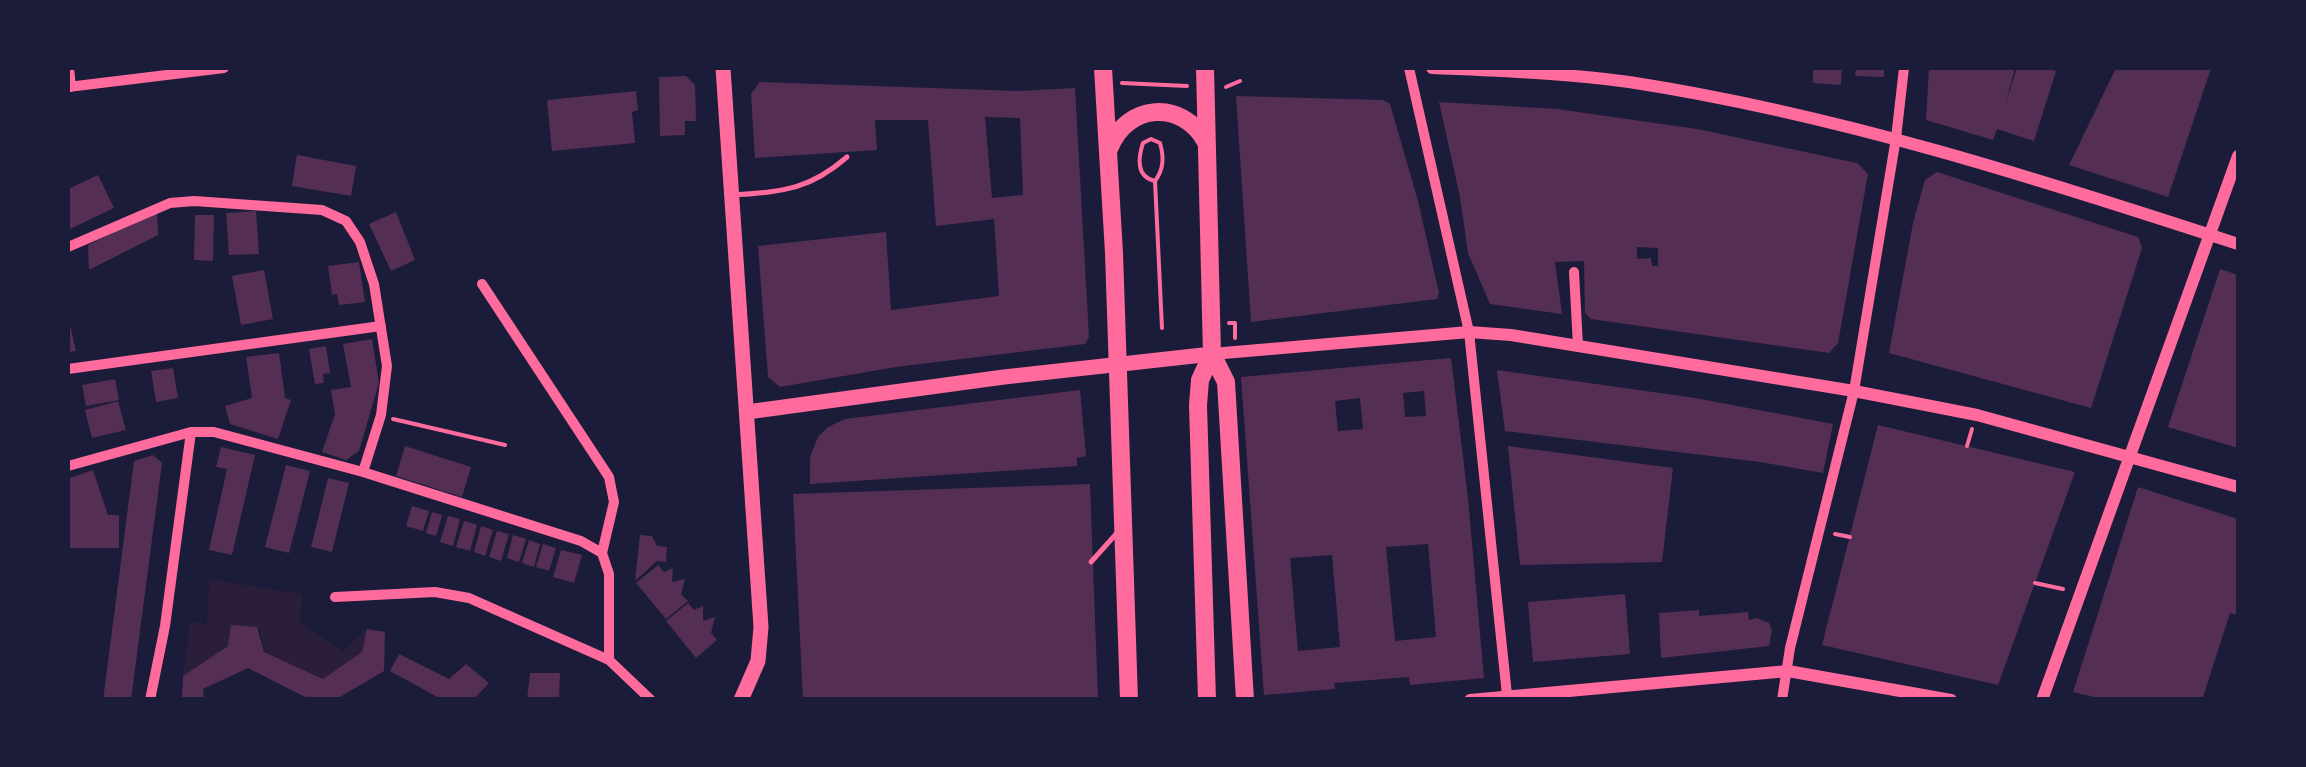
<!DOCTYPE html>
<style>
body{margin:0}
#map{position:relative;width:2306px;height:767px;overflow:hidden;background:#1b1b3a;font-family:Literata,serif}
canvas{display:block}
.frame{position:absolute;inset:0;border:70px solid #1b1b3a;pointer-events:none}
</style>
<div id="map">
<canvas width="2306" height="767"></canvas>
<div class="frame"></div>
</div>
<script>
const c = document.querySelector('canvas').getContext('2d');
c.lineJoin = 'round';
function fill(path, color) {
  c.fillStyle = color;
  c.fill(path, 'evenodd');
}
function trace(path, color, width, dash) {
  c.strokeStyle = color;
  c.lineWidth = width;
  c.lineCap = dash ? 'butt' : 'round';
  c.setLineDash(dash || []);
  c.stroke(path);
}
fill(new Path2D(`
 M209,579L302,594L300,624L343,651L367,629L362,652L323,679L264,652L260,629L232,625L228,646L183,676L190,622L207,624Z`), '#2a1e3b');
fill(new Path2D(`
 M1813,68H1842L1841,85L1813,83Z
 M1856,68H1884V77L1855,76Z
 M1929,68H2015L2005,105L2017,68H2044L2056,71L2034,141L1997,129L1993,140L1926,120Z
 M2116,68H2211L2168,197L2069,165Z
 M686,76L695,85L696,121H685V135L660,136L659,77Z
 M760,82L1018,91L1075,88L1089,337L1085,344L896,367L780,387L768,377L758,246L886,232L891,310L999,296L994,219L936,226L928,120H875L877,150L755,158L751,94ZM985,117L1020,118L1023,195L992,198Z
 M636,91L638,110L632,112L635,143L552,151L547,100Z
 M1236,96L1383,100L1390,104L1418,201L1439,293L1437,299L1251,322Z
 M1439,102L1557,109L1697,129L1857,163L1868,174L1838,343L1829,353L1591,319L1585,313L1584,261L1555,262L1562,314L1490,304L1468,253L1460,197ZM1637,247L1658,248V266H1652L1651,258L1637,259Z
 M297,155L356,166L351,196L292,186Z
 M1937,172L2138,237L2142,248L2091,408L1889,353L1913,223L1925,180Z
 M98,175L114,208L68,230V189Z
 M157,211L158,235L89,270L88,245Z
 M256,211L259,254L229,255L226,213Z
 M396,212L415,260L391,271L369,224Z
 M195,215H214L213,261L194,260Z
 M359,262L365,302L339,305L337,294L332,295L328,266Z
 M2220,269L2238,275V448L2168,427Z
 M264,270L273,319L241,325L232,276Z
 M68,316L76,351L68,352Z
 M372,339L379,383L359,451L346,460L322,452L335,414L331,390L351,387L343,344Z
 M326,346L330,373L323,374L324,383L315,384L309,349Z
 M279,353L285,398L291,400L278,439L230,424L225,406L252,398L246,357Z
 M1451,358L1468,498L1484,678L1410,685L1409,677L1334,683L1335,689L1264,695L1241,377ZM1424,391L1426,416L1405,417L1403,393ZM1360,398L1363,429L1338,431L1335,401ZM1428,544L1436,637L1395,641L1386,547ZM1332,555L1340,647L1298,651L1290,558Z
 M173,368L178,398L156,402L151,371Z
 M1497,370L1695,398L1833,424L1823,473L1760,462L1505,431Z
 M115,379L119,400L86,406L82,385Z
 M1080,390L1086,456L1077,458V466L810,484V457L818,437L828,427L845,419Z
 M118,401L126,430L92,438L85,410Z
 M1878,425L2075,472L1998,685L1822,645Z
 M405,446L471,467L462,497L396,476Z
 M1508,446L1673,468L1662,562L1520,565Z
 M221,447L255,455L232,555L209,550L227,469L216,467Z
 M153,455L162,463L131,700H103L134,461Z
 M286,465L310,471L289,553L265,547Z
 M93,470L108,515H119V548H70V478Z
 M328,478L349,483L332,552L311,547Z
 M1090,484L1098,700H803L793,494Z
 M2138,487L2238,519V615L2230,613L2202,700H2107L2073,692Z
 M412,506L429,511L423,531L406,526Z
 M432,512L442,515L436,536L426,533Z
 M448,516L460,519L453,546L440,542Z
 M464,521L477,525L470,551L456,547Z
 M481,526L493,530L485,556L474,552Z
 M497,531L509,534L501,561L489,557Z
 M513,535L526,539L519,562L507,558Z
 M640,535L652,536L657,546L667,547L666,562L657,561L635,581Z
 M529,540L540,544L534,567L522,563Z
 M543,544L556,548L549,571L536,567Z
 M561,550L582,555L574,583L553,577Z
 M658,565L664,572L673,568L672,582L685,579L681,594L688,601L666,619L636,583Z
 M1625,594L1630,654L1533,662L1528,602Z
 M688,603L694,610L703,606V621L715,617L711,633L717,640L696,658L666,621Z
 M1699,610V616L1748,612L1749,620L1757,618L1769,623L1772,630L1769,646L1661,658L1659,613Z
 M231,625L257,627L264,652L323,679L362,652L367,629L385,632L384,671L335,700H311L248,668L203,689L204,700H182L183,676L228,646Z
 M399,654L449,679L466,664L489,683L473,700H443L390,671Z
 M530,673H560L559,700H527Z`), '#542f53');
trace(new Path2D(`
 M1122,83L1187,86
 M1226,87L1240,81
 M1155,181C1136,177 1138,158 1143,143L1151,139L1160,143C1164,157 1164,169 1155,181L1162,328
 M1229,323H1235V338
 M393,419L505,445
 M1967,446L1972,429
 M1835,534L1850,537
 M2035,583L2063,589`), '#ff6b9d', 4);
trace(new Path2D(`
 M735,195C784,191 809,190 847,157
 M1091,562L1117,533`), '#ff6b9d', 5);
trace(new Path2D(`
 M69,68L71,87
 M1409,68L1469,332L1507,695
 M68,87L224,68
 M68,247L170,203L194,201L322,210L346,221L360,242L374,284L387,366L381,415L363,472
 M1574,272L1578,346
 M482,284L609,477L614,502L602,553L609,574V660
 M68,369L381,326
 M68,466L191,432H214L363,472L581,541L602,553
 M335,597L435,592L469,598L609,660L651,700
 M150,700L165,626L191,432
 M1782,700L1790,648L1854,391L1896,138L1904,68`), '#ff6b9d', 10);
trace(new Path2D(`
 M1432,68C1498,71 1564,73 1629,82C1837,114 2039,179 2238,244
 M1212,354L1469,332L1511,335L1854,391L1977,415L2238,487
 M1470,700L1788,671L1951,700
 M2042,700L2238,156`), '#ff6b9d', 12);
trace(new Path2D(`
 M723,68L761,627L758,661L741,700
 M747,412L1004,377L1212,354`), '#ff6b9d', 15);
trace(new Path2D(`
 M1103,68L1114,253L1129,700
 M1205,68L1212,354L1226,382L1245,700
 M1109,149C1127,103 1182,99 1206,142
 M1207,700L1198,405L1200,380L1212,354`), '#ff6b9d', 18);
</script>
